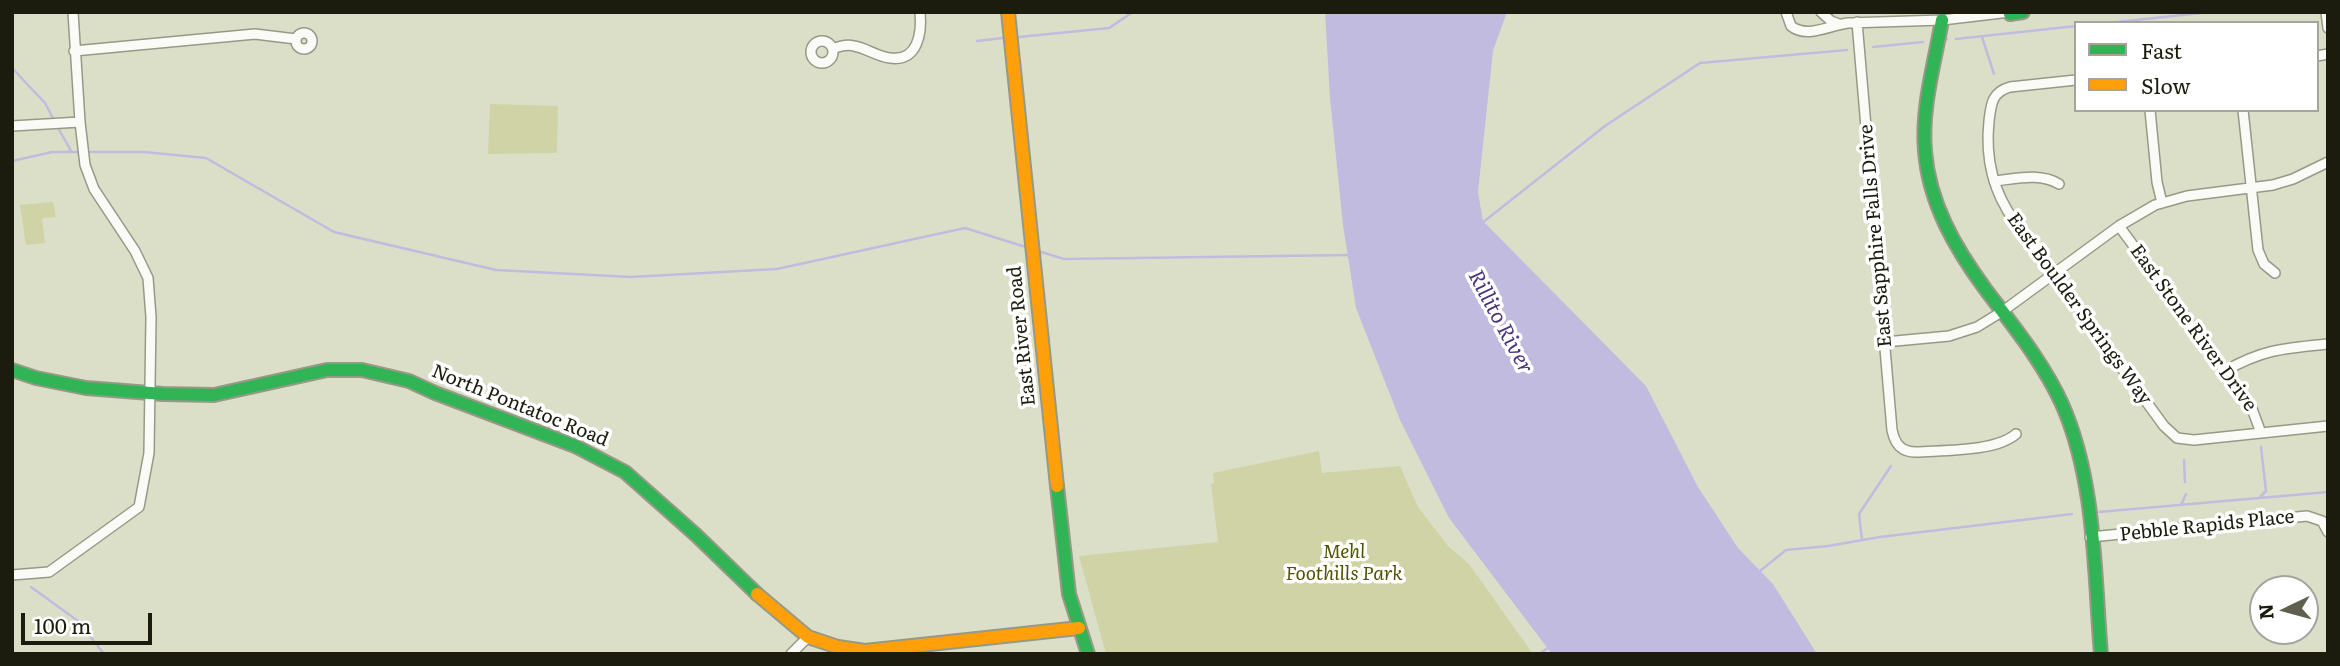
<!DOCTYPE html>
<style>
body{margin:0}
#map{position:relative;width:2340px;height:666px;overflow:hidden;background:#dcdfc8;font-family:Literata,serif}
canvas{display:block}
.frame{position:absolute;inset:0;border:14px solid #1b1c0d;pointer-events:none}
.legend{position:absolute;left:2074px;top:21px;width:245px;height:91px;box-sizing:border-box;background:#fff;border:2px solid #a4a49e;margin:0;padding:9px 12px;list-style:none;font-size:21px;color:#1b1c0d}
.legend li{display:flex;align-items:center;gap:14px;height:35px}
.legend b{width:35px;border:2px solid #a4a49e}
.north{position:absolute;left:2249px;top:575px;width:70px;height:70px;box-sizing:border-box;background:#fff;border:2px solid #a4a49e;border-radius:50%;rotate:265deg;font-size:19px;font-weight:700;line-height:28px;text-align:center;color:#1b1c0d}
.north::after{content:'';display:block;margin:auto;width:24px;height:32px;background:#5f604e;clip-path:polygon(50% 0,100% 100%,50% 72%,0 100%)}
.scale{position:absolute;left:21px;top:613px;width:131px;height:32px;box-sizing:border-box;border:4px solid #1b1c0d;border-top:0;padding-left:9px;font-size:21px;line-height:24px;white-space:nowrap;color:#1b1c0d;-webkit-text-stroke:5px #fff;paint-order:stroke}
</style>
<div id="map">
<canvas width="2340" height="666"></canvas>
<div class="frame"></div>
<ul class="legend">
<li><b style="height:9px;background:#30b455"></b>Fast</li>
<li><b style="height:9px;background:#ff9f0a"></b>Slow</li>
</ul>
<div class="north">N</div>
<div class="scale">100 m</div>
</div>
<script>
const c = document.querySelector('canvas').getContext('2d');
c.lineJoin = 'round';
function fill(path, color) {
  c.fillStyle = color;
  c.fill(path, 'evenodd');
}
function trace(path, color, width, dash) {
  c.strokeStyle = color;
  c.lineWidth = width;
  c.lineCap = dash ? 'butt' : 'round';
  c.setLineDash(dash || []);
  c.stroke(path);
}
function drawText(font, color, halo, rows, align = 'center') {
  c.font = font + ' Literata,serif';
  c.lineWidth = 7;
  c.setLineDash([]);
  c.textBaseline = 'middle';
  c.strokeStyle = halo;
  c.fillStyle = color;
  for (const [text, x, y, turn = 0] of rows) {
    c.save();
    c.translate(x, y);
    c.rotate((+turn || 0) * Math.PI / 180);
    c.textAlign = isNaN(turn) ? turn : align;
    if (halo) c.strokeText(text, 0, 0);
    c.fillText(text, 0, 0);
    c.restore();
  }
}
fill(new Path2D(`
 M490,104L558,106L557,153L488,154Z
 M53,202L56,217L42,218L45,243L26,245L20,205Z
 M1319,451L1322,473L1400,466L1418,507L1448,546L1469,564L1533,654H1106L1079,556L1218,542L1211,484L1214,483L1213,473Z`), '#cfd3a5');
fill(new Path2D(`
 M1325,12H1507L1493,51L1478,192L1483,221L1646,386L1698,487L1738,548L1773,584L1817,654H1552L1449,518L1400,420L1356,308L1343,225L1330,98Z`), '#c1bbdf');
trace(new Path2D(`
 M2108,23L2210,12
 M1019,37L1109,28L1133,12
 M1982,37L1994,74
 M1956,39L2076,26
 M1946,40L1947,39
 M977,41L1003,38
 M1873,47L1923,42
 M12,68L45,103L54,120
 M57,126L71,151
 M12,161L52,152H144L206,158L334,232L496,270L631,277L777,269L965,228L1029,248
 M1482,223L1605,126L1700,63L1847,50
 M1035,250L1064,259L1350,255
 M2184,460L2185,482
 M2260,497L2266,491L2261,447
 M2181,505L2186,494
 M2099,512L2328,492
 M1862,540L1859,514L1891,466
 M1760,571L1786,550L1828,546L1880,537L2072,514
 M31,587L78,621L104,654
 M1539,654L1551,646`), '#c1bbdf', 2.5);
const street = new Path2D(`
 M1786,12L1791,26C1807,39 1830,25 1848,23L1942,20L2010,12
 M1821,12L1831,21L1839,24
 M2326,12L2328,28
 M1857,22L1892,430C1895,444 1901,452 1916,452C1944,450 1995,452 2016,434
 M296 41a8 8 0 1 1 16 0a8 8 0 1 1-16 0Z
 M811 52a11 11 0 1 1 22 0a11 11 0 1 1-22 0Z
 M833,49C840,46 846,44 854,46C866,48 878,57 890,58C918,62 922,33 920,12
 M74,51L255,34L296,39
 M2317,56L2328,54
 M2076,80L2010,87C1992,92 1991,104 1989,121C1985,158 1993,192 2015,222L2164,426L2177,438L2194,440L2328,426
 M2150,110L2157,182L2162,203
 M2243,110L2258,250L2264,264L2275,273
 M12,126L80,122
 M1994,181C2015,179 2040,172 2059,184
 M2119,226L2251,406L2261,433
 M1885,342L1949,336L1977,327L2003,311L2119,226L2155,205L2187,196L2273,185L2293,179L2328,162
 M2225,371C2263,349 2286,348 2328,344
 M2090,537L2307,516L2322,521L2328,532
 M12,575L49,572L139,507L149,453L151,317L148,278L135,251L94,189L85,165L80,122L73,12
 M791,654L808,637`);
const fast = new Path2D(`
 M2010,14L2023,12
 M1942,20C1935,62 1921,108 1925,151C1929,203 1955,248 1986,290C2013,326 2043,362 2062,404C2096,481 2094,572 2101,654
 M12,370L36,378L86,388L163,394L214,395L327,370H362L409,381L435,393L575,446L625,472L696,535L757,594
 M1057,486L1069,594L1088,654`);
const slow = new Path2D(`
 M1008,12L1057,486
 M757,594L808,637L838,647L865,651L1079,628`);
trace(street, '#979987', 12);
trace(fast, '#979987', 16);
trace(slow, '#979987', 16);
trace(street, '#fafaf7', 9);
trace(fast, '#30b455', 12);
trace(slow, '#ff9f0a', 12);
drawText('19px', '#1b1c0d', '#fff', [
 ["East Sapphire Falls Drive",1876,236,-95],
 ["East Boulder Springs Way",2079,309,54],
 ["East Stone River Drive",2193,328,54],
 ["East River Road",1022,336,-96],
 ["North Pontatoc Road",520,406,22],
 ["Pebble Rapids Place",2207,526,-6]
]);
drawText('italic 19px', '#505401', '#fff', [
 ["Mehl",1344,552],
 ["Foothills Park",1344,574]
]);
drawText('italic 21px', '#48347d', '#fff', [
 ["Rillito River",1500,322,62]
]);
</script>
